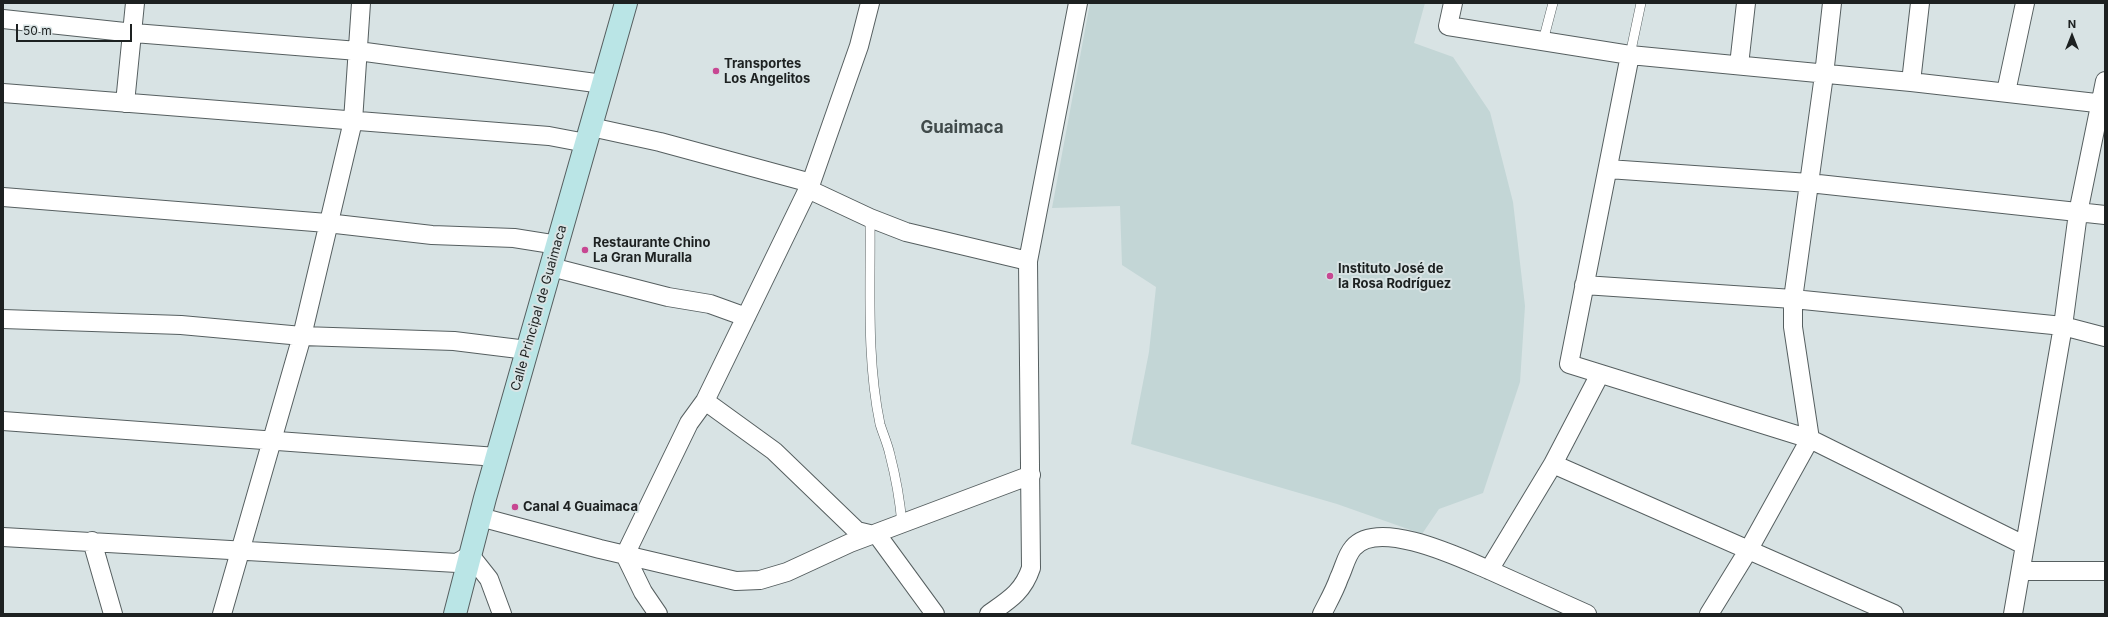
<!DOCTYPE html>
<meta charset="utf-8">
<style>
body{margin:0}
#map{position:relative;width:2108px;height:617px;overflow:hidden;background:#d8e3e4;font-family:Inter,sans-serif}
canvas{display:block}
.frame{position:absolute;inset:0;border:4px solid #1d2121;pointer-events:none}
.north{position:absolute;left:2052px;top:16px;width:40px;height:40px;-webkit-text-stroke:3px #d8e3e4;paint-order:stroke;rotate:0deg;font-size:11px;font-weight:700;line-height:16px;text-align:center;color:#1d2121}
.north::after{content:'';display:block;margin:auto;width:14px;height:18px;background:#1d2121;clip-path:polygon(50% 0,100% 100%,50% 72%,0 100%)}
.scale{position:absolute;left:16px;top:24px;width:116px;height:18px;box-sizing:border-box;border:2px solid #1d2121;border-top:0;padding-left:5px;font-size:12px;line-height:14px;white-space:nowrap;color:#1d2121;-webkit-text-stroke:3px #d8e3e4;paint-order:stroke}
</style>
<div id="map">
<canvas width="2108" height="617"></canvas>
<div class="frame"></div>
<div class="north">N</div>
<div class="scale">50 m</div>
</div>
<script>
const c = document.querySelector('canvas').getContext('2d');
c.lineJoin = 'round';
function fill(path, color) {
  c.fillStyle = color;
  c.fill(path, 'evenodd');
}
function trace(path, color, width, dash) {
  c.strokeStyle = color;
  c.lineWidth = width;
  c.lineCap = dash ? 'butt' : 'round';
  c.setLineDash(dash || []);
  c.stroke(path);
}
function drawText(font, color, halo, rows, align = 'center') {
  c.font = font + ' Inter,sans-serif';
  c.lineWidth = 4;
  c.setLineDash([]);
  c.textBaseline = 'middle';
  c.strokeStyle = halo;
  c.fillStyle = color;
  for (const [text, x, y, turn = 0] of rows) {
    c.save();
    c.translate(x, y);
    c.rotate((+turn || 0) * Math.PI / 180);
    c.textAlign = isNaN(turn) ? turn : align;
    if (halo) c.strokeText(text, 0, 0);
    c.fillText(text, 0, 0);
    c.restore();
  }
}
fill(new Path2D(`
 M1090,3H1425L1414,43L1453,57L1490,112L1513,202L1525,306L1520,382L1483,493L1439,509L1422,534L1337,504L1131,444L1149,352L1156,287L1122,265L1120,206L1052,208Z`), '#c3d6d6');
const service = new Path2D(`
 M1543,41L1553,3
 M1630,55L1641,3
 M870,218C871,286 866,357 880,424C883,434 888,445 890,455C896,478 900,501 902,524`);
const minor = new Path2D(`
 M1453,3L1448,26L1630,55L1911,82L2105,104
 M3,19L134,33L358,51L603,84
 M1630,55L1569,364L1810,439L2024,545
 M1739,65L1746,3
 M1911,82L1920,3
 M2006,92L2025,3
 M3,93L549,136L586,143
 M125,103L135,3
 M591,127L660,142L811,183
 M1608,169L1809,183L2105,215
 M808,189L870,218L906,232L1028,261
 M3,197L327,223L432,235L514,238L558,245
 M551,267L668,297L710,304L746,317
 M1584,285L1793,299L2063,326L2105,337
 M3,319L181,325L302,336L454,341L527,350
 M705,401L774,451L857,531L878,536L935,614
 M3,421L497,457
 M1553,464L1894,614
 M480,517L600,549L736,581L760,580L787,572L850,543L1031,475
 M3,537L457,563L470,555L489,579L502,614
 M92,541L113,614
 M2021,571H2105
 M222,614L302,336L353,121L361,3
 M658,614L643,592L625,555L689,423L705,401L811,183L859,46L870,3
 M989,614C1009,600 1023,592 1031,568L1028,261L1078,3
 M1322,614C1328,602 1335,590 1339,578C1344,568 1346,556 1353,548C1378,518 1461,558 1489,570
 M1587,614L1489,570L1553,464L1600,374
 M1709,614L1749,549L1810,439L1793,327V299L1824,75L1832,3
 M2013,614L2063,326L2078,213L2105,81`);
const secondary = new Path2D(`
 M455,614L485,498L626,3`);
trace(service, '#565f60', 10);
trace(minor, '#565f60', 20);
trace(secondary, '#565f60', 24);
trace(service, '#fff', 9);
trace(minor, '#fff', 18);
trace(secondary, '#bae5e6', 22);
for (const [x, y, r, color] of [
 [716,71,4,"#c74792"],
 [585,250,4,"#c74792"],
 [1330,276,4,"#c74792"],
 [515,507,4,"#c74792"]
]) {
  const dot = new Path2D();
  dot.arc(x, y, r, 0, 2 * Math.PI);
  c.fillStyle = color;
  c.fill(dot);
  trace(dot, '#d8e3e4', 1.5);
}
drawText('bold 13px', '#1d2121', '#d8e3e4', [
 ["Transportes",724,64],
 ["Los Angelitos",724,79],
 ["Restaurante Chino",593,243],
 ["La Gran Muralla",593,258],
 ["Instituto José de",1338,269],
 ["la Rosa Rodríguez",1338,284],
 ["Canal 4 Guaimaca",523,507]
], 'left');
drawText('13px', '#1d2121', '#d8e3e4', [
 ["Calle Principal de Guaimaca",539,308,-74]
]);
drawText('bold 17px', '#414b4b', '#d8e3e4', [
 ["Guaimaca",962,128]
]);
</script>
